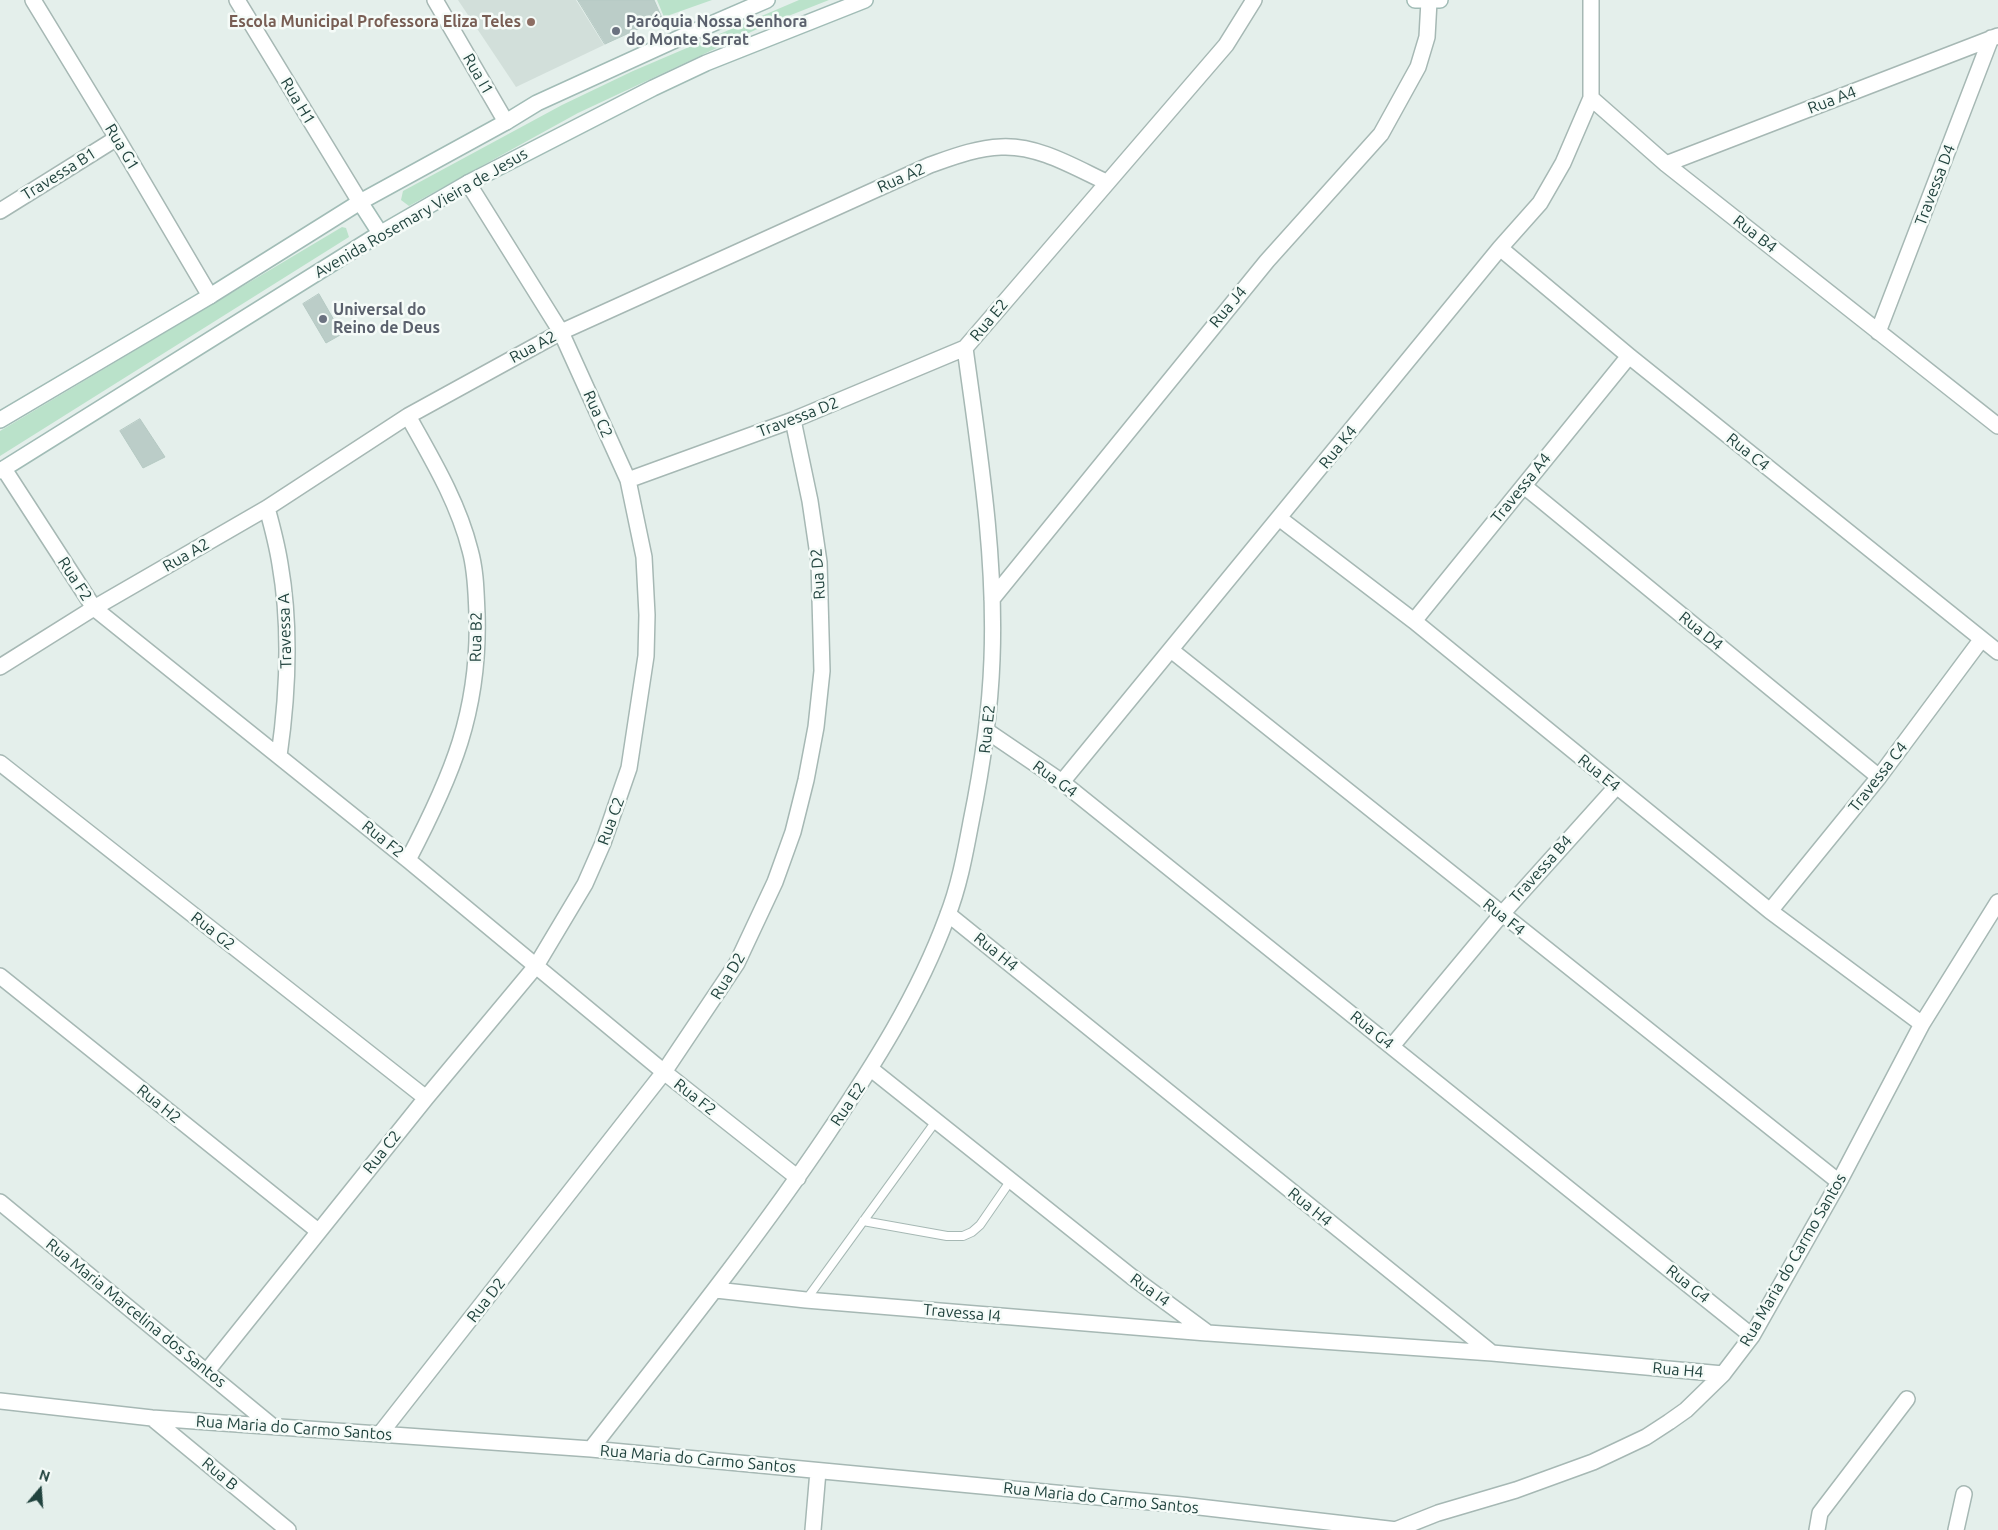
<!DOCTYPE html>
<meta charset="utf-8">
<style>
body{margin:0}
#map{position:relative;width:1998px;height:1530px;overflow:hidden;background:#e4efeb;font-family:Ubuntu,sans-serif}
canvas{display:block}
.north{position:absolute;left:15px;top:1465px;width:50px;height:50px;-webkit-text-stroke:4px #f5fbf8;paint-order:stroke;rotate:18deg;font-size:14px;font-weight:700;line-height:20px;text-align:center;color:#21433e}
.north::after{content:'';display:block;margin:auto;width:18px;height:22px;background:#21433e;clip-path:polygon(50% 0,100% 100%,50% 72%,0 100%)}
</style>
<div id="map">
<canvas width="1998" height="1530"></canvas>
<div class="north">N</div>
</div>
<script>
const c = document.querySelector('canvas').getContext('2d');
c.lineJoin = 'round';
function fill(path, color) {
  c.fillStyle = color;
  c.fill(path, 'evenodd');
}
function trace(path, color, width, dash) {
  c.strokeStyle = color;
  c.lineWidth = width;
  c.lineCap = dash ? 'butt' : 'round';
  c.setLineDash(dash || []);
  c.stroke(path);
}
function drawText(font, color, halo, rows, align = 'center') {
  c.font = font + ' Ubuntu,sans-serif';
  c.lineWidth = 5;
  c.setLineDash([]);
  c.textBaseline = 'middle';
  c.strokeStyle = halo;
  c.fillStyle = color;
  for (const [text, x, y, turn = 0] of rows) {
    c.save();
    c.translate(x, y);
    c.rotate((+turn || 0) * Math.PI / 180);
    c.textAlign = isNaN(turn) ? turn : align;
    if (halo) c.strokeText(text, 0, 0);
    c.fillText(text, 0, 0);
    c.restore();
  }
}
fill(new Path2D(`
 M458,0H576L604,45L516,87Z`), '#d2dfda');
fill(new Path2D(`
 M657,0H712L664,17Z
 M799,0H829L768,24L578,113L409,206L401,200L403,191L562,105L633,71Z
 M342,227L346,228L349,237L0,456V431Z`), '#bae2ca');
const building = new Path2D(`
 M578,0H654L662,18L605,44Z
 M319,294L342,334L326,343L303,304Z
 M140,419L165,457L143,468L120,431Z`);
fill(building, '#bbcdc8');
trace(building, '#b5c9c3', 1);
const lane = new Path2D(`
 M863,1221L947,1236H963L972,1232L980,1225L1011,1180
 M806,1300L936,1121`);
const street = new Path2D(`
 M33,0L117,138L210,296
 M237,0L360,202
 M435,0L506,122
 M1591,0V98L1666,164L1998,426
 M1666,164L1998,36
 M0,211L117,138
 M1500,248L1629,356L1998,652
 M1878,332L1991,38
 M408,416C432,459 458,502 470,550C476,571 476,593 477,614C480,711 452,776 408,860
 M4,469L94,608L408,860L664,1072L798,1178
 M628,480L793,420L965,348
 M1524,486L1879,777
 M267,508C272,526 277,545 280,564C291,627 288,693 279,756
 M1279,518L1414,621L1770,911L1922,1024
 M992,599L1267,261L1381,134L1418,67L1427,37L1429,1
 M1414,621L1629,356
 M1171,650L1839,1182
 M0,667L94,608L267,508L408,416L561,332L930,165C953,157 976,148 1001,147C1038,145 1074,167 1106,182
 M987,731L1062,782L1752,1336
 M0,763L426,1098
 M1062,782L1500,248L1540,203L1563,163L1591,98
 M1770,911L1879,777L1981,640
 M948,914L1492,1353L1723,1374
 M0,976L318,1231
 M1392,1046L1501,915L1616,787
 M871,1069L1132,1277L1208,1333L1492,1353
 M0,1202L271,1425
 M716,1290L806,1300L1207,1333
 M207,1371L426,1098L536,966L585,884L603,843L629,768L646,656L647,615L644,557L628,480L561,332L468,183
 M0,1401L152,1418L591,1449L1182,1505L1397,1530
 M152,1418L288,1530
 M380,1434L664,1072L737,963L775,882L793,832L806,780L816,727L822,671L819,562L810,501L793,420
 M591,1449C671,1346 753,1244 826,1136C873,1066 918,996 947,917C959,887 965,854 971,822C982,768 990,714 992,659C996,554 979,451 965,348L1226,45L1254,0
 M813,1530L818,1471
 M1395,1530L1438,1513L1516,1490L1593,1462L1646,1437L1669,1422L1686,1410L1723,1374L1752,1336L1839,1182L1922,1024L1998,902
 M1817,1530L1820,1513L1907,1399
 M1956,1530L1964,1494`);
const secondary = new Path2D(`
 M1415,0H1440
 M360,202L380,233
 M0,420L210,296L360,202L506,122L537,103L686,35L767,0
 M0,471L376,236L468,183L653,88L706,63L865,0`);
trace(lane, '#a6b8b4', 10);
trace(street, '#a6b8b4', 18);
trace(secondary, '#a1bcb6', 18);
trace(lane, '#fff', 8);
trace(street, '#fff', 15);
trace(secondary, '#fff', 15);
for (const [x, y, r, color] of [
 [531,22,5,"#8d6e63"],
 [616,31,5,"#6b7280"],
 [323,319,5,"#6b7280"]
]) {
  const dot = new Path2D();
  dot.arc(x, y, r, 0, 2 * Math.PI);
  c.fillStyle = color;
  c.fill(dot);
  trace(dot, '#f5fbf8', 2);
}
drawText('bold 16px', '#785e54', '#f5fbf8', [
 ["Escola Municipal Professora Eliza Teles",521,22]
], 'right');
drawText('bold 16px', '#5b616d', '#f5fbf8', [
 ["Paróquia Nossa Senhora",626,22],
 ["do Monte Serrat",626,40],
 ["Universal do",333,310],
 ["Reino de Deus",333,328]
], 'left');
drawText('16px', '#21433e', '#f5fbf8', [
 ["Rua I1",478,74,60],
 ["Rua A4",1832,100,-21],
 ["Rua H1",298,101,59],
 ["Rua G1",122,147,59],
 ["Travessa B1",59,174,-32],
 ["Rua A2",901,178,-24],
 ["Travessa D4",1935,185,-69],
 ["Avenida Rosemary Vieira de Jesus",421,213,-30],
 ["Rua B4",1755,234,38],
 ["Rua J4",1228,307,-50],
 ["Rua E2",989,320,-50],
 ["Rua A2",533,347,-28],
 ["Rua C2",598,414,66],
 ["Travessa D2",798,417,-21],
 ["Rua K4",1338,447,-51],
 ["Rua C4",1748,452,39],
 ["Travessa A4",1521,488,-51],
 ["Rua A2",186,555,-30],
 ["Rua D2",818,574,-94],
 ["Rua F2",75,579,57],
 ["Travessa A",285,631,-92],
 ["Rua D4",1701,631,39],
 ["Rua B2",476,637,-89],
 ["Rua E2",987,729,-84],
 ["Rua E4",1599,773,39],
 ["Travessa C4",1878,777,-52],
 ["Rua G4",1055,779,36],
 ["Rua C2",611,821,-70],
 ["Rua F2",383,839,39],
 ["Travessa B4",1541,869,-48],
 ["Rua F4",1504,917,39],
 ["Rua G2",213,931,38],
 ["Rua H4",996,952,39],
 ["Rua D2",728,976,-59],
 ["Rua G4",1372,1030,39],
 ["Rua F2",695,1097,38],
 ["Rua H2",159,1104,39],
 ["Rua E2",848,1104,-56],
 ["Rua C2",382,1152,-51],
 ["Rua H4",1310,1207,39],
 ["Rua Maria do Carmo Santos",1793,1260,-60],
 ["Rua G4",1688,1284,39],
 ["Rua I4",1150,1290,36],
 ["Rua D2",486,1300,-52],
 ["Rua Maria Marcelina dos Santos",136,1313,39],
 ["Travessa I4",962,1313,5],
 ["Rua H4",1678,1370,5],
 ["Rua Maria do Carmo Santos",294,1428,4],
 ["Rua Maria do Carmo Santos",698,1459,5],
 ["Rua B",220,1474,40],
 ["Rua Maria do Carmo Santos",1101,1498,6]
]);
</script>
